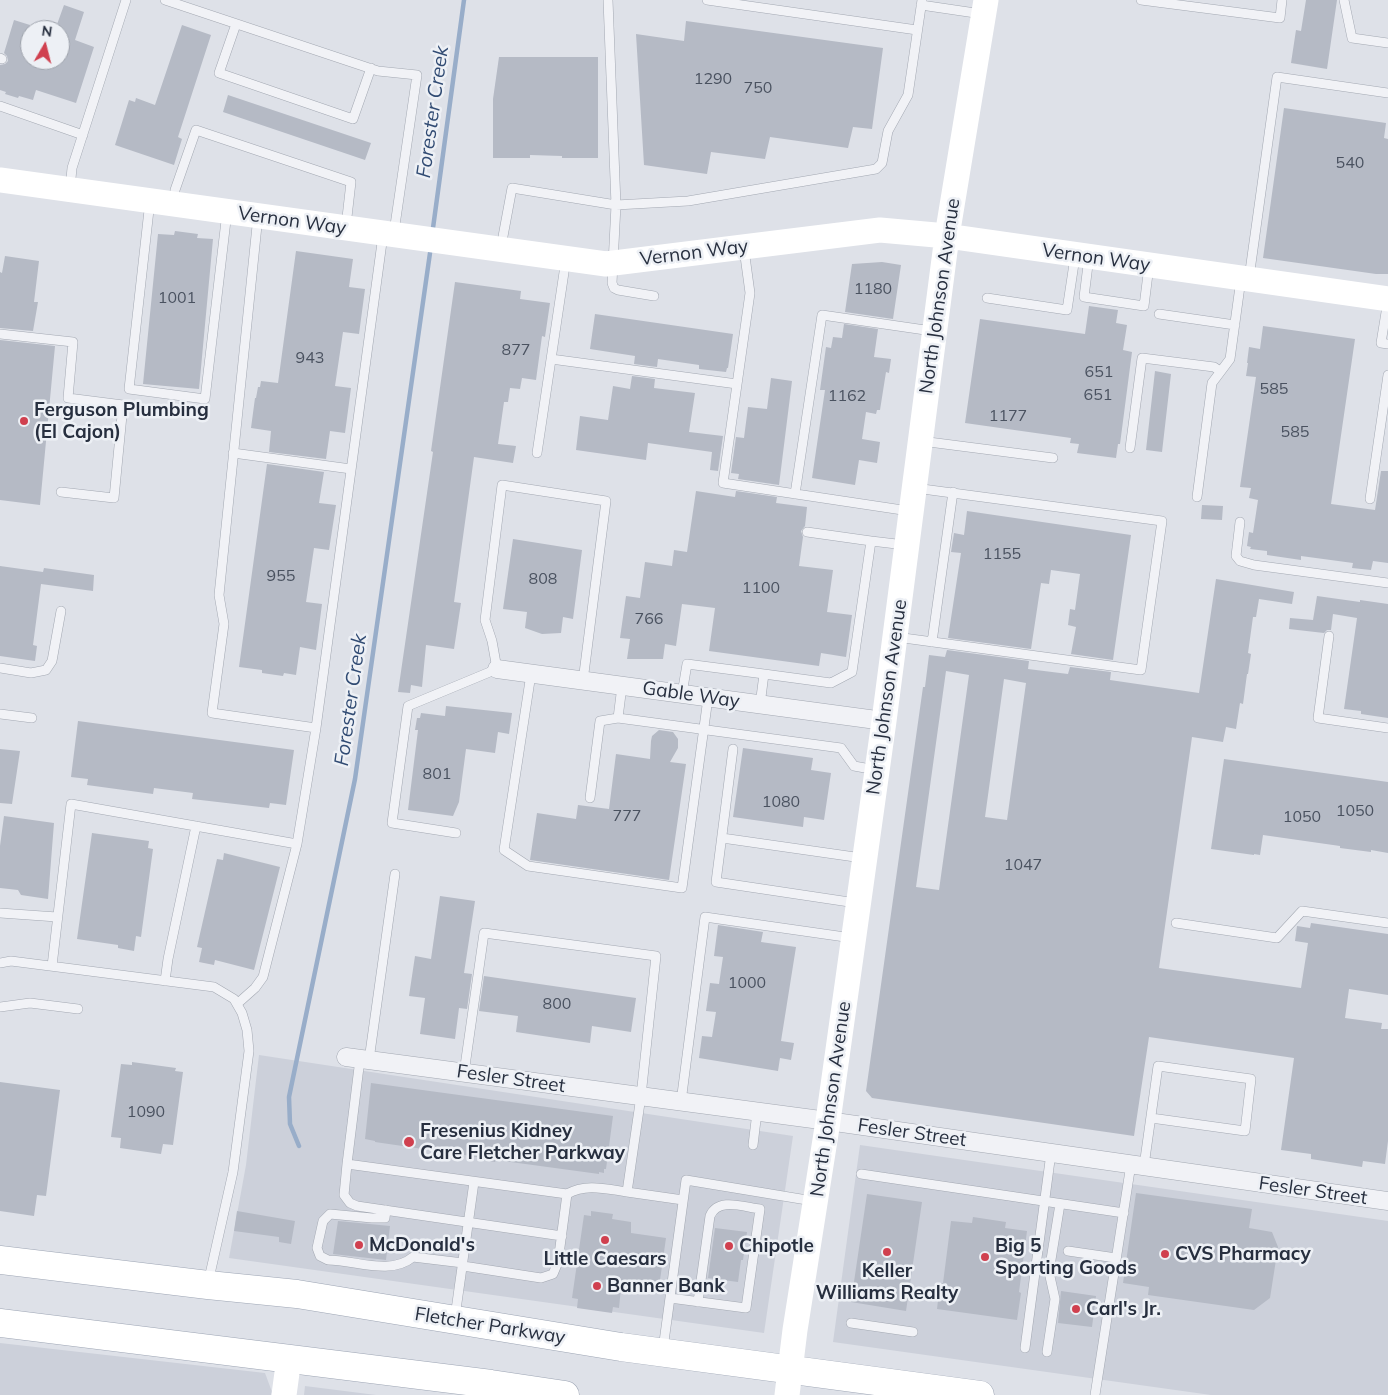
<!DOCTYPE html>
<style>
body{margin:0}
#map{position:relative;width:1388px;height:1395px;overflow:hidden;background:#dee1e8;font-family:Mulish,sans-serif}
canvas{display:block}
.north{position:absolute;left:20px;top:20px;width:50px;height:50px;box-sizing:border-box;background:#edf0f5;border:1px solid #9ea3ac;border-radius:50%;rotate:8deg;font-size:14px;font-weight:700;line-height:20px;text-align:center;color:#272f3f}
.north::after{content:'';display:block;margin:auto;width:18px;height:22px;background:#d0404f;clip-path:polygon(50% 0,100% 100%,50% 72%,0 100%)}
</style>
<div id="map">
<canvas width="1388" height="1395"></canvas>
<div class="north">N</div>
</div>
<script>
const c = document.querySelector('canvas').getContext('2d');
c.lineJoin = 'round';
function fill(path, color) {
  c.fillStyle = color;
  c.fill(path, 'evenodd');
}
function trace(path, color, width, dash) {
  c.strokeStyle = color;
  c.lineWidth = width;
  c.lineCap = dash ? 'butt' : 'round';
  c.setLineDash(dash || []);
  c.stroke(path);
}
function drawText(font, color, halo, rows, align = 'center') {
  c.font = font + ' Mulish,sans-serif';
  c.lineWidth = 5;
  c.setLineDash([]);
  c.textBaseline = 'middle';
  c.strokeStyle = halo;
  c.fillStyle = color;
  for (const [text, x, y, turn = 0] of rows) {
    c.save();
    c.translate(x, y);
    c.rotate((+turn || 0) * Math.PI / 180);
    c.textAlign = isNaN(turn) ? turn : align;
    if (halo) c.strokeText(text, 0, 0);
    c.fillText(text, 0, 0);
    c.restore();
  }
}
fill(new Path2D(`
 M259,1055L793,1136L764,1333L229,1258L246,1165Z
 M860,1145L1388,1221V1395H1211L833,1342Z
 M0,1343L265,1373L272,1392L271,1395H0Z
 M305,1386L376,1395H304Z`), '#ccd0da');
trace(new Path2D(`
 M433,228L464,0
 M299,1146L290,1124L289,1097L355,779L430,253`), '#98adc9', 4.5);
fill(new Path2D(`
 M1306,0H1337L1327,69L1291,63L1296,30L1301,31Z
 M64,5L84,12L75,40L94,47L76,103L36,90L33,100L19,96L18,98L5,94L6,92L0,90V65L5,64L8,61L7,56L4,53L14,20L30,25V60H60V30H55Z
 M686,21L883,48L872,129L853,127L848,148L770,137L765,159L711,152L707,174L644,165L636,34L684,41Z
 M182,25L211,35L178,137L182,139L174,165L115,145L129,100L135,102L136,98L155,105Z
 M499,57H598V158H562V156L530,155V158H493V99Z
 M228,95L371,143L365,160L223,112Z
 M1284,108L1386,123L1384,138L1388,139V274H1376L1263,258Z
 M175,231L198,234L197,238L213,239L199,389L143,384L158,234L174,235Z
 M296,251L353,259L349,287L365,289L359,334L343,332L335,386L351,388L345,433L330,431L326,459L269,452L271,431L251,428L255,398H256L258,387H260L261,381L278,383Z
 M5,256L39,261L34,302H38L33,331L0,328V272L2,273Z
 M882,262L901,265L893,319L845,312L852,264Z
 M455,282L521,291L520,299L550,303L545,337L542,336L536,380L522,378L520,389L510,388L508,402H504L498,444L516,446L513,463L474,457L454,602L461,603L454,649L426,645L422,687L411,685L410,693L398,692L433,452L431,451Z
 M1089,306L1118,310L1116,323L1127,325L1123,350L1132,352L1120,444H1118L1116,458L1077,453L1079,444L1070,443L1071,438L965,423L980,319L1085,334Z
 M595,314L733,334L728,368H727L726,372L699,369V365L658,359L657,367L634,364L635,356L590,349Z
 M844,324L878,329L874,357L891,359L889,373L886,372L880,410H877L876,414L866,412L862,439L880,442L877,463L859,460L855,485L812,478L825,390H820L826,347L831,348L833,337L842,338Z
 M1263,326L1355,339L1331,504L1375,510L1381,471H1388V563L1373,561L1371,570L1352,568L1353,563L1301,556V560L1267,555V551L1250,549L1251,547L1247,546L1249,532L1253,533L1258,500L1249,498L1251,488L1240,487L1256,377L1246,376L1248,363H1247L1249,347L1260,349Z
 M0,340L55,346L40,505L0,500Z
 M1155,371L1171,374L1162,452L1146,450Z
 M632,376L655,379L654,388L695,393L689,432L723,436L718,471L710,470L712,452L648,443L646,460L576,450L580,416L608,420L613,386L630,389Z
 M771,378L792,381L779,485L738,479L739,474L731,473L736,437L744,438L748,407L767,409Z
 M267,464L324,472L319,503L336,505L329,550L314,548L306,602L322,604L316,650L300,647L296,675L284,673L283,676L262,673V670L239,667Z
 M696,491L735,497L736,491L777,497L776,503L807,507L805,526L801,531L803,537L799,566L833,570L827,612L852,615L846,657L821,653L819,666L709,651L715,608L682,604L676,646L665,644L663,659H627L630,639L620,638L626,596L640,598L645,562L672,566L674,550L687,552Z
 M1202,505L1223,506L1222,520L1201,519Z
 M967,511L1131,535L1113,660L1071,654L1076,627L1068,625L1070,609L1075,610L1080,574L1051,570L1049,584L1041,583L1031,649L948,638L961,553L951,552L954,533L964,535Z
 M513,539L582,550L573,619L563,617L561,633L542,634L525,628L527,612L503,609Z
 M0,566L43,572L44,568L94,575L93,591L41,584L33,645L37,646L35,661L0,656Z
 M1216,579L1294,592L1292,604L1259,599L1256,617H1253L1248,653L1251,654L1248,674H1247L1243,704L1240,703L1236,729L1226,727L1223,742L1192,737L1159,968L1301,988L1308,943L1295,941L1297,926L1310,928L1311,923L1388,934V995L1349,989L1345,1018L1382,1023L1381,1029H1388V1141L1385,1164L1363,1161L1362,1167L1311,1159V1154L1281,1150L1294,1058L1149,1037L1134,1136L872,1098L866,1091L923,687H925L929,655L945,657L947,650L1029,661L1028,669L1068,674L1070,667L1111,672L1110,680L1199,693ZM946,671L969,675L939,890L916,887ZM1004,679L1026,683L1007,820L985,817Z
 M1317,596L1360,602V600L1388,604V718L1361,714V711L1344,709L1357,618L1333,614L1331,630H1327L1324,633L1289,629L1290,618L1313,620Z
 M446,706L512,713L509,734L498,732L495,753L466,749L459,802L453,816L408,810L418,730H415L417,718H420L421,713L445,716Z
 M78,721L294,750L286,805L270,803L269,808L192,799L193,793L154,788L153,794L87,785L88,779L71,777Z
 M659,730L673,732L678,739V748L670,762L686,764L669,880L530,860L537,813L576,819L578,805L609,809L616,754L650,759L651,741L652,736Z
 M743,748L813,758L811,770L831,773L824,820L804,817L803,827L733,817Z
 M0,749L20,751L12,804L0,803Z
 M1224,759L1388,782V853L1371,850V852L1340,848V846L1263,835L1260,855L1254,854V855L1211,849Z
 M4,816L54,823L48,899L21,895L18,890L0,888V846Z
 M92,833L149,841L148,848L153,849L141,937L136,936L134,951L118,948V945L77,939Z
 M224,853L280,867L254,970L215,960L214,965L199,962L202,948L197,947L217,859L223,860Z
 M440,896L475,901L464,973L472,974L467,1009L459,1008L455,1039L420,1034L425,998L409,996L415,956L431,959Z
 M718,925L763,932L761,942L796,947L781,1041L794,1043L791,1060L780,1058L778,1071L699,1058L702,1036L712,1037L716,1012L706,1011L710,983L719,984L723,957L714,956Z
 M484,976L636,998L631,1032L592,1026L590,1043L516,1032L518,1016L479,1011Z
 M132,1062L176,1068L175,1071L183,1072L173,1145L163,1144L161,1154L120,1148L121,1138L111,1137L121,1064L132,1065Z
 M0,1082L60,1090L46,1196L37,1195L34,1216L0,1211Z
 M371,1083L613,1116L606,1169H604V1173L599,1172V1174L496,1160L495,1162L477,1159L478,1157L375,1142V1141L365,1139Z
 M1136,1193L1252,1209L1249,1228L1272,1232L1278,1247L1270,1298L1254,1310L1148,1295L1149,1287L1123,1283Z
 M867,1194L922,1202L906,1311L851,1302Z
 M237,1211L295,1221L291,1244L279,1242V1237L234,1231Z
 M591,1211L613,1214L612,1219L631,1222V1233L666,1238L658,1294L621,1288L619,1308L613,1307L612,1313L577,1308L578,1299L572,1298L584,1215L591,1216Z
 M973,1217L1006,1222L1005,1228L1027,1231L1019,1292L1021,1293L1017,1320L937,1309L940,1283H943L951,1221L972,1223Z
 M338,1221L390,1226L386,1260L333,1254Z
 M715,1228L747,1232L743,1260H741L738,1282L708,1278Z
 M1061,1291L1096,1296L1092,1327L1058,1323Z`), '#b5bac5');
const lane = new Path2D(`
 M165,0L378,71L417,75L394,232
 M608,0L616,205L612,283L614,288L618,290L654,296
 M707,0L917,30
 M1141,0L1280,18L1282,0
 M1344,0L1352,38L1388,43
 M921,5L982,14
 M236,24L219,73L353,119L371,68
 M0,58L2,59
 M0,106L83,135
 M70,189L72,168L126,0
 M150,201L129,389L205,399L227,212
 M174,201L175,190L196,130L351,182L346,226
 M258,216L219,595L224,624L212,713L316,728L383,235
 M501,247L512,188L616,205L688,201L876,169L882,163L888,131L908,95L922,0
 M744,249L750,293L723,483L909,511
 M1089,257L1084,297L1144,306L1149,266
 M1249,278L1277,77L1388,93
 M987,298L1067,310L1075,257
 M1388,300L1381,343L1388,344
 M1159,314L1235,325
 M0,334L73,342L68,398L123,405L114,498L61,492
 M551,359L737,384
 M921,441L1053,458
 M1130,448L1142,358L1214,367L1220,371
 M233,453L351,469
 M537,453L566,259
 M795,494L822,315L932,331
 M1197,497L1212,383L1230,359L1241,279
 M1370,499L1388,375
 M1240,522L1236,556L1240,561L1254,565L1388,583
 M871,541L905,545
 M1329,636L1318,718L1388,728
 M896,637L1141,670L1162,521L915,488
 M932,642L953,492
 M0,668L31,673L46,670L52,661L61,611
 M531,674L504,850L528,866L682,888L708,698
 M622,686L618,718L841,748L854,766L876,770
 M682,694L687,664L764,674
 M760,705L764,674L831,683L852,672L871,541L807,532
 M0,714L32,718
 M733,749L716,882L856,903
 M590,798L600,721L618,718
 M456,833L392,823L408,706L497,669L492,641L485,620L502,485L606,501L583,681
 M722,838L862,858
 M0,913L57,917
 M1176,923L1277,938L1302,911L1388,923
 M0,963L11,961L214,987L234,999L242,1013L247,1030L249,1051L233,1172L208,1283
 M52,966L71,804L297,844
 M165,981L168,959L196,826
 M237,1004L255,988L263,977L297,844L316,728
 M0,1007L30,1003L78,1009
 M360,1059L347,1164L567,1194L558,1262L553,1274L541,1278L463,1266
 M369,1060L395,874
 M464,1073L484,933L656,956L641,1096L627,1192C606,1189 586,1183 567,1194
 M681,1102L705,917L852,938
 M753,1145L757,1112
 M347,1164L344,1195L350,1203L357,1206L562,1236
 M1144,1166L1158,1066L1251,1079L1245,1131L1151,1118
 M861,1174L1124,1213
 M627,1192L683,1200
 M386,1210L385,1218H372L330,1214L323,1221L317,1248L320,1256L328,1260C355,1260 390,1276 413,1257L463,1263
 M1068,1251L1116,1258
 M670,1298L746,1308L760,1209C743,1207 718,1197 710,1216L698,1302
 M455,1317L474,1182
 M851,1323L913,1332
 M1025,1348L1051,1153
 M663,1349L686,1180L813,1201
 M1047,1352L1055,1299L1049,1272L1060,1204
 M1095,1395L1131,1164`);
const street = new Path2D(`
 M497,669L884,721
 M346,1057L828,1121L1388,1201`);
const primary = new Path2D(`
 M0,1260L208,1285L297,1294L621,1347L980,1395
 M0,1323L491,1384L565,1395`);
trace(lane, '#a3a8b2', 10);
trace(street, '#a3a8b2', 19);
trace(primary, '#9da5b4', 29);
trace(lane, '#f1f2f6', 9);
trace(street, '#f1f2f6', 18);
trace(new Path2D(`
 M0,180L606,264L880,230L947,236L1388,299
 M284,1395L289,1358
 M787,1395L795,1330L828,1121L884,721L947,236L986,0`), '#fff', 25);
trace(primary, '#fff', 28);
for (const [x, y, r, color] of [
 [24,421,5,"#d0404f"],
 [409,1142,6,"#d0404f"],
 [605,1240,5,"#d0404f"],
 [359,1245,5,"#d0404f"],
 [729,1246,5,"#d0404f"],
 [887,1252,5,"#d0404f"],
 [1165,1254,5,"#d0404f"],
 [985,1257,5,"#d0404f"],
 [597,1286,5,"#d0404f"],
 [1076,1309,5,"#d0404f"]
]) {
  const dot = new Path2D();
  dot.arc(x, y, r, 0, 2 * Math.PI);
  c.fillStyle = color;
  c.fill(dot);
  trace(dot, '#edf0f5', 2);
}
drawText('16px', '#4a5260', null, [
 ["1290",713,79],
 ["750",758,88],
 ["540",1350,163],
 ["1180",873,289],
 ["1001",177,298],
 ["877",516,350],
 ["943",310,358],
 ["651",1099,372],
 ["585",1274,389],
 ["651",1098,395],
 ["1162",847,396],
 ["1177",1008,416],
 ["585",1295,432],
 ["1155",1002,554],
 ["955",281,576],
 ["808",543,579],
 ["1100",761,588],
 ["766",649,619],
 ["801",437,774],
 ["1080",781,802],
 ["1050",1355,811],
 ["777",627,816],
 ["1050",1302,817],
 ["1047",1023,865],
 ["1000",747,983],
 ["800",557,1004],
 ["1090",146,1112]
]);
drawText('19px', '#272f3f', '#edf0f5', [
 ["Vernon Way",292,221,8],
 ["Vernon Way",694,253,-7],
 ["Vernon Way",1096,258,8],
 ["North Johnson Avenue",940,296,-82],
 ["Gable Way",691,695,8],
 ["North Johnson Avenue",887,697,-82],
 ["Fesler Street",511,1079,8],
 ["North Johnson Avenue",831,1099,-82],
 ["Fesler Street",912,1133,8],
 ["Fesler Street",1313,1191,8],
 ["Fletcher Parkway",490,1326,9]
]);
drawText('bold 19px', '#272f3f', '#edf0f5', [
 ["Ferguson Plumbing",34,410],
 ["(El Cajon)",34,432],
 ["Fresenius Kidney",420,1131],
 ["Care Fletcher Parkway",420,1153],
 ["McDonald's",369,1245],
 ["Chipotle",739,1246],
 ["Big 5",995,1246],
 ["Sporting Goods",995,1268],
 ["CVS Pharmacy",1175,1254],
 ["Little Caesars",605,1259,"center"],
 ["Keller",887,1271,"center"],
 ["Williams Realty",887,1293,"center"],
 ["Banner Bank",607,1286],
 ["Carl's Jr.",1086,1309]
], 'left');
drawText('italic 20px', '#314b73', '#edf0f5', [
 ["Forester Creek",433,112,-82],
 ["Forester Creek",351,700,-82]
]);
</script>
